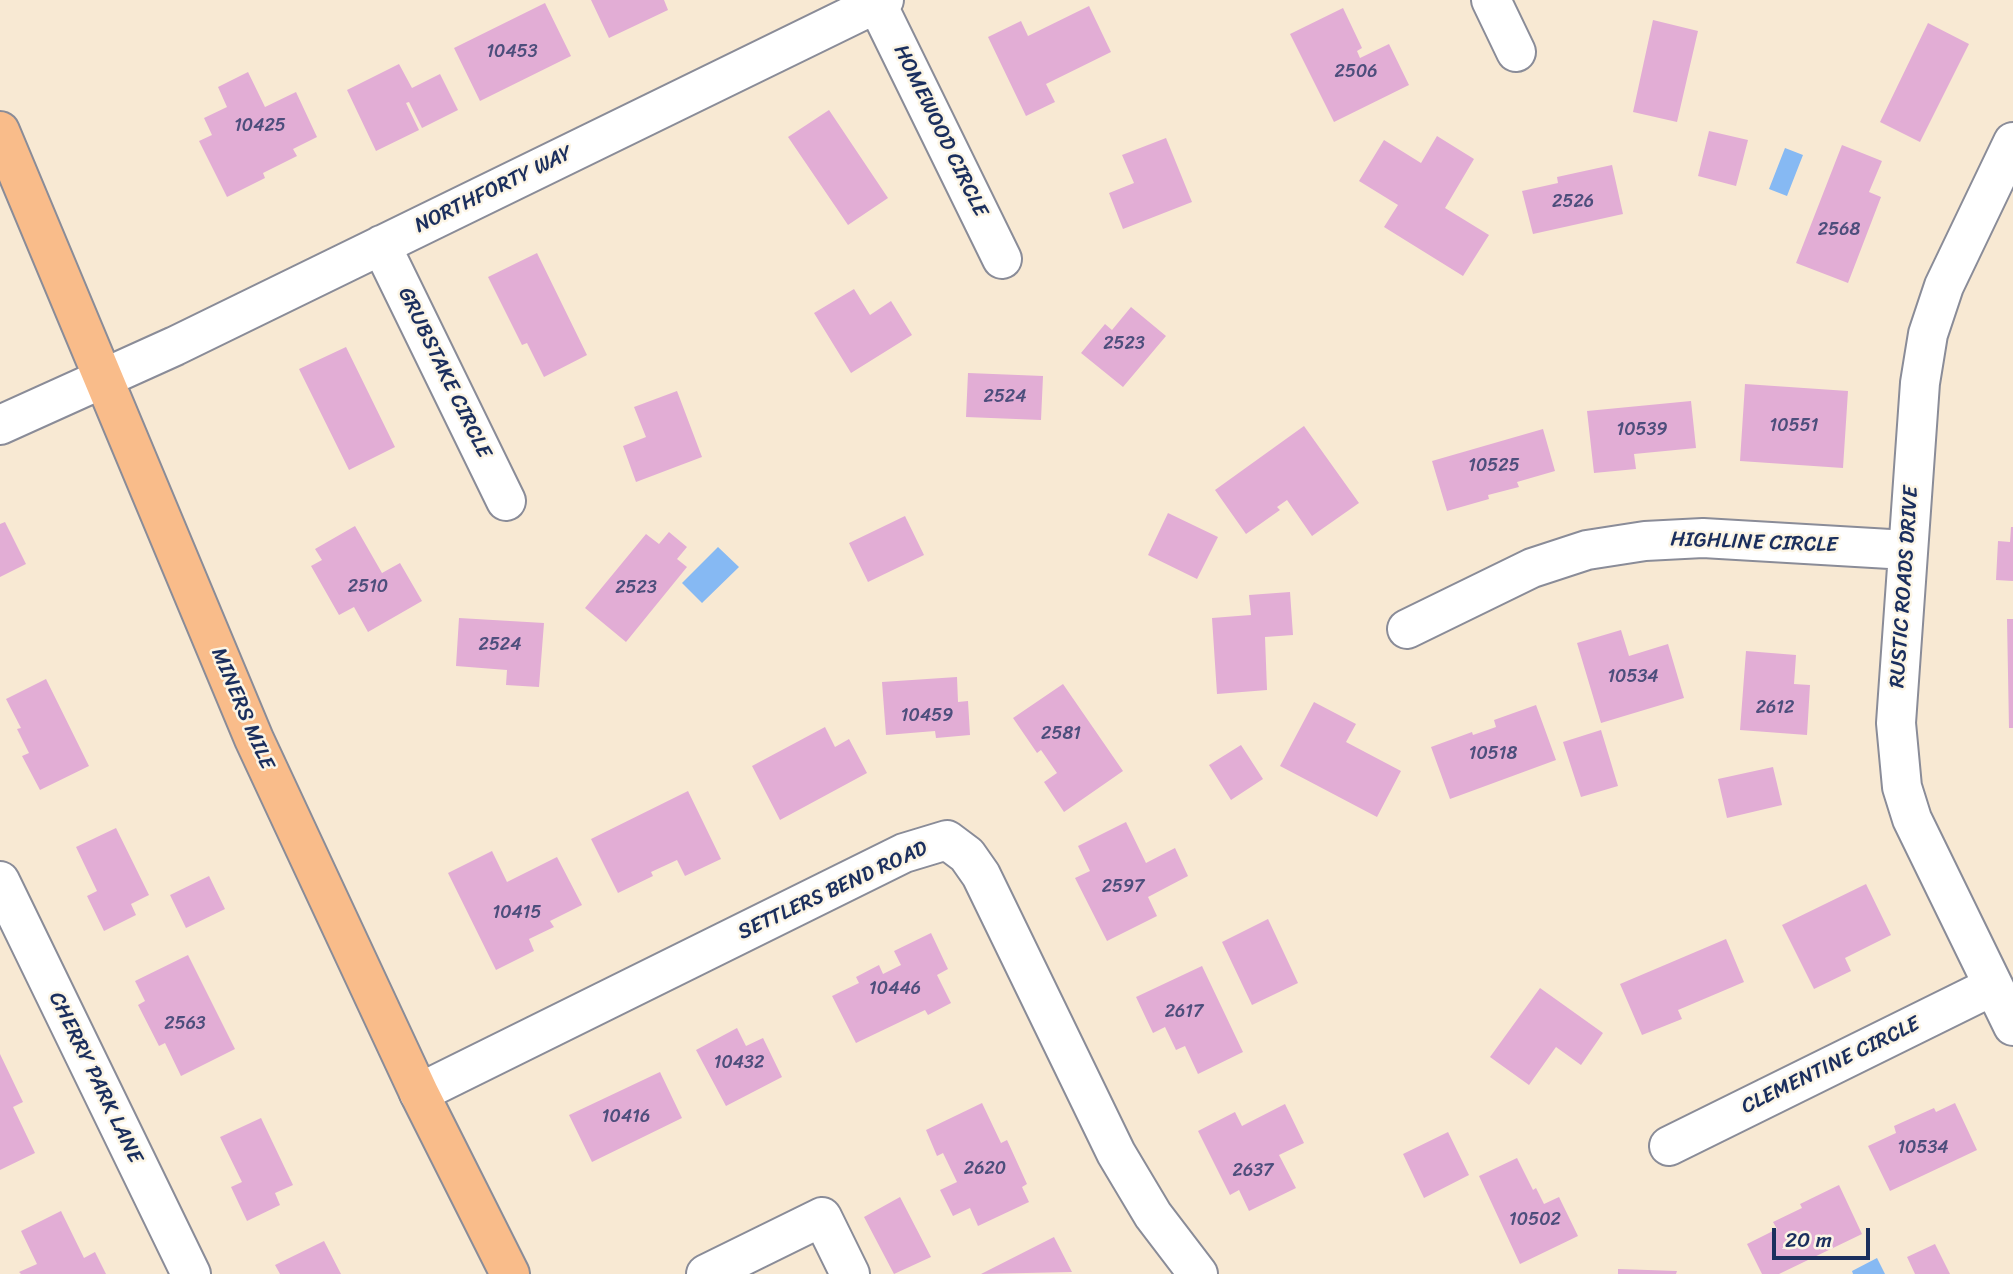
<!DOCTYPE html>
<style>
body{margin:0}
#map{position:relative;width:2013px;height:1274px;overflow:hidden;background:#f8e9d3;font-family:Sriracha,sans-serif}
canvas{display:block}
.scale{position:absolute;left:1772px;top:1228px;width:98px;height:32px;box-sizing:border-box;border:4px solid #1b2f5e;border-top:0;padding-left:9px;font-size:21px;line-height:24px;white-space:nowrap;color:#1b2f5e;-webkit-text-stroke:5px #fcf5e5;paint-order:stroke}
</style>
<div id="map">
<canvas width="2013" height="1274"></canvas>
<div class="scale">20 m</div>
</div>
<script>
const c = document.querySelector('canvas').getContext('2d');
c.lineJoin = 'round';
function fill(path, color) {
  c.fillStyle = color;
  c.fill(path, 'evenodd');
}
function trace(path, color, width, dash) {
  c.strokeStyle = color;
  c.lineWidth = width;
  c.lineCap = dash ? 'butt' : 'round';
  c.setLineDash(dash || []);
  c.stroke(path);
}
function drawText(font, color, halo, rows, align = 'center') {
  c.font = font + ' Sriracha,sans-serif';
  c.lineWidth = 5;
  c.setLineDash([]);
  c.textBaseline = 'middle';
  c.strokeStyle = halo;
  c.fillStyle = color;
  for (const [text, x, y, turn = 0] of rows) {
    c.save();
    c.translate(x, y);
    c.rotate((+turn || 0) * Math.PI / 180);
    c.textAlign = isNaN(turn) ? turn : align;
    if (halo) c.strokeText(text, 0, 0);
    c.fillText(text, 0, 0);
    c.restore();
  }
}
fill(new Path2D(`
 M1785,148L1803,155L1787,196L1769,189Z
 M718,547L739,567L702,603L682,583Z
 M1877,1258L1885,1274H1853L1852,1271Z`), '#86b9f3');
fill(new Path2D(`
 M591,0H664L668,10L609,38Z
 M545,3L571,56L480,101L454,48Z
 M1089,6L1111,52L1046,84L1055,102L1026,116L988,37L1021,21L1028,36Z
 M1343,8L1362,48L1357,51L1360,58L1389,44L1409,85L1334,122L1290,34Z
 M1653,20L1698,31L1677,122L1633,112Z
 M1928,23L1969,44L1920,142L1880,122Z
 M399,64L412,88L440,74L458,110L422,128L409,102L406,103L419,130L376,151L347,90Z
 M248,72L265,107L296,92L317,137L293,149L297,156L263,173L265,178L227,197L199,141L212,135L204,118L227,107L218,87Z
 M829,110L888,198L848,225L788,137Z
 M1709,131L1748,140L1736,186L1698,176Z
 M1437,136L1474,159L1445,208L1489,235L1463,276L1384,227L1398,205L1359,181L1384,140L1421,163Z
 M1166,138L1192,202L1123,229L1109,193L1134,183L1122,155Z
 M1842,145L1882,161L1869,192L1881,197L1848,283L1796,263Z
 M1612,165L1623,214L1533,234L1522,191L1558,183L1557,177Z
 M537,253L587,355L544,377L527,343L522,345L488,277Z
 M854,289L870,315L891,301L912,335L851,373L814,313Z
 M1131,307L1166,336L1123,387L1081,353L1105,324L1112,330Z
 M346,347L395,447L349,470L299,369Z
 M968,373L1043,376L1041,420L966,417Z
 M1745,384L1848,391L1843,468L1740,461Z
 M677,391L702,457L636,482L623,446L646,437L634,407Z
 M1691,401L1696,448L1634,454L1636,469L1594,473L1587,411Z
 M1304,426L1359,503L1312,536L1287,500L1277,507L1280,510L1246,534L1215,490Z
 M1543,429L1555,471L1517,482L1519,487L1488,495L1489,499L1447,511L1432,461Z
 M1168,513L1218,537L1197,579L1148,555Z
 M905,516L924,555L868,582L849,543Z
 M5,522L26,564L0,577V524Z
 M355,526L382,573L400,563L422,601L368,632L354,607L339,615L311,566L322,560L315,549Z
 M2011,527H2013V581L1996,580L1998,541L2010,542Z
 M669,532L687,547L677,559L687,567L626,642L585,608L646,534L659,544Z
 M1290,592L1293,635L1265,637L1267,690L1217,694L1212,618L1251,615L1249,595Z
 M459,618L544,623L539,687L506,685L507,670L456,666Z
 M2007,619H2013V728H2009Z
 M1621,630L1629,656L1668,644L1684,698L1601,723L1577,643Z
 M1746,651L1796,655L1794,684L1810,685L1807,735L1740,730Z
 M957,677L958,702L968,701L970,735L936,738L935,731L886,735L882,682Z
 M46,679L89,766L40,790L22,756L29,753L17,729L21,728L6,699Z
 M1063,684L1123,771L1064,812L1044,782L1057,773L1041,750L1037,753L1013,718Z
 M1314,702L1356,724L1346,742L1401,771L1377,817L1280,766Z
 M1536,705L1556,760L1450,799L1431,747L1472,732L1473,735L1496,727L1494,720Z
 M825,727L835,747L849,739L867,773L780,820L752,766Z
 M1601,730L1618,786L1581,797L1563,742Z
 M1241,745L1263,779L1231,800L1209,765Z
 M1773,767L1782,805L1727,818L1718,779Z
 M688,791L721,859L685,876L677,860L651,872L653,876L618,893L591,839Z
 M1126,822L1146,863L1175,848L1188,876L1148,897L1157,916L1107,941L1075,878L1090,871L1078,846Z
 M116,828L149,895L131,904L136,915L104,931L87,896L97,891L76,847Z
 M492,851L507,882L557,857L582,905L550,921L554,927L529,939L534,951L496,970L448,873Z
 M209,876L225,909L186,928L170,895Z
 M1866,884L1891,935L1845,958L1851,971L1814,989L1782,925Z
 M1268,919L1298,983L1252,1005L1222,942Z
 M931,933L948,969L937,975L951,1003L928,1015L925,1010L856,1043L832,996L859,983L856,977L879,965L883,974L901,965L894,951Z
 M1726,939L1744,982L1678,1010L1682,1019L1642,1035L1620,984Z
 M188,955L235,1049L181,1076L165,1043L159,1046L138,1005L145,1001L135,981Z
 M1202,966L1243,1052L1198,1074L1185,1046L1176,1050L1165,1027L1153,1033L1136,997Z
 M1540,988L1603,1033L1581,1065L1556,1047L1529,1085L1490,1057Z
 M737,1028L746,1046L763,1038L782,1077L726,1106L696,1050Z
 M0,1054L23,1102L13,1107L35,1153L0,1170Z
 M660,1072L682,1118L592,1162L569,1115Z
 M982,1103L1001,1143L1007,1140L1027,1184L1022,1187L1029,1202L978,1226L970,1208L953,1216L940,1190L957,1182L943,1153L937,1156L926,1130Z
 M1955,1103L1977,1150L1890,1191L1868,1146L1896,1133L1894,1126L1934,1108L1936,1112Z
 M1285,1104L1304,1143L1279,1155L1296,1188L1249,1211L1239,1190L1230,1195L1198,1131L1235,1112L1242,1126Z
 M261,1118L293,1185L275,1193L280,1205L247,1221L231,1187L242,1182L220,1137Z
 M1448,1132L1469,1175L1424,1198L1403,1154Z
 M1517,1158L1533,1190L1536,1188L1544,1204L1559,1197L1578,1236L1520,1264L1479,1176Z
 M1839,1185L1862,1234L1779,1274H1762L1747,1244L1777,1229L1773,1222L1802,1208L1800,1204Z
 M900,1197L931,1257L894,1274L864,1217Z
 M61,1211L84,1258L95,1252L106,1274H21L19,1272L37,1264L21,1231Z
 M1054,1237L1072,1272L981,1274Z
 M324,1241L341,1274H280L275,1265Z
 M1935,1244L1950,1274H1915L1907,1257Z
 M1618,1269L1677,1271L1676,1274H1618Z`), '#e2add5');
const minor = new Path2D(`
 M1491,0L1516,52
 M877,4L1002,259
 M2013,142L1944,286L1928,334L1920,383L1896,723L1902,787L1912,819L2013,1026
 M381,245L506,501
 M0,425L175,346L884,0
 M1407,629L1532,568L1587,550L1645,541L1703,538L1907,550
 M0,881L191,1274
 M419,1093L904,853L947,840L967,855L981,875L1116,1153L1153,1215L1198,1274
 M1669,1146L1993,986
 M706,1274L822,1217L850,1274`);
const major = new Path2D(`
 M0,131L254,739L419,1093L510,1274`);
trace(minor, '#8a8c98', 42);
trace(major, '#8a8c98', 42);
trace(minor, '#fff', 38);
trace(major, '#f9bc8a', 38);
drawText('18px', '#4d4e7c', null, [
 ["10453",512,52],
 ["2506",1356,72],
 ["10425",260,126],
 ["2526",1573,202],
 ["2568",1839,230],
 ["2523",1124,344],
 ["2524",1005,397],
 ["10551",1794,426],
 ["10539",1642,430],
 ["10525",1494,466],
 ["2510",368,587],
 ["2523",636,588],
 ["2524",500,645],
 ["10534",1633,677],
 ["2612",1775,708],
 ["10459",927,716],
 ["2581",1061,734],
 ["10518",1493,754],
 ["2597",1123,887],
 ["10415",517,913],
 ["10446",895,989],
 ["2617",1184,1012],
 ["2563",185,1024],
 ["10432",739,1063],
 ["10416",626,1117],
 ["10534",1923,1148],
 ["2620",985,1169],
 ["2637",1253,1171],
 ["10502",1535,1220]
]);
drawText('21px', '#1b2f5e', '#fcf5e5', [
 ["HOMEWOOD CIRCLE",940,131,64],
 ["NORTHFORTY WAY",494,190,-26],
 ["GRUBSTAKE CIRCLE",444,373,64],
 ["HIGHLINE CIRCLE",1754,543,2],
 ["RUSTIC ROADS DRIVE",1905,587,-86],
 ["MINERS MILE",242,709,67],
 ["SETTLERS BEND ROAD",833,891,-25],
 ["CLEMENTINE CIRCLE",1831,1066,-26],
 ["CHERRY PARK LANE",95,1078,64]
]);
</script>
